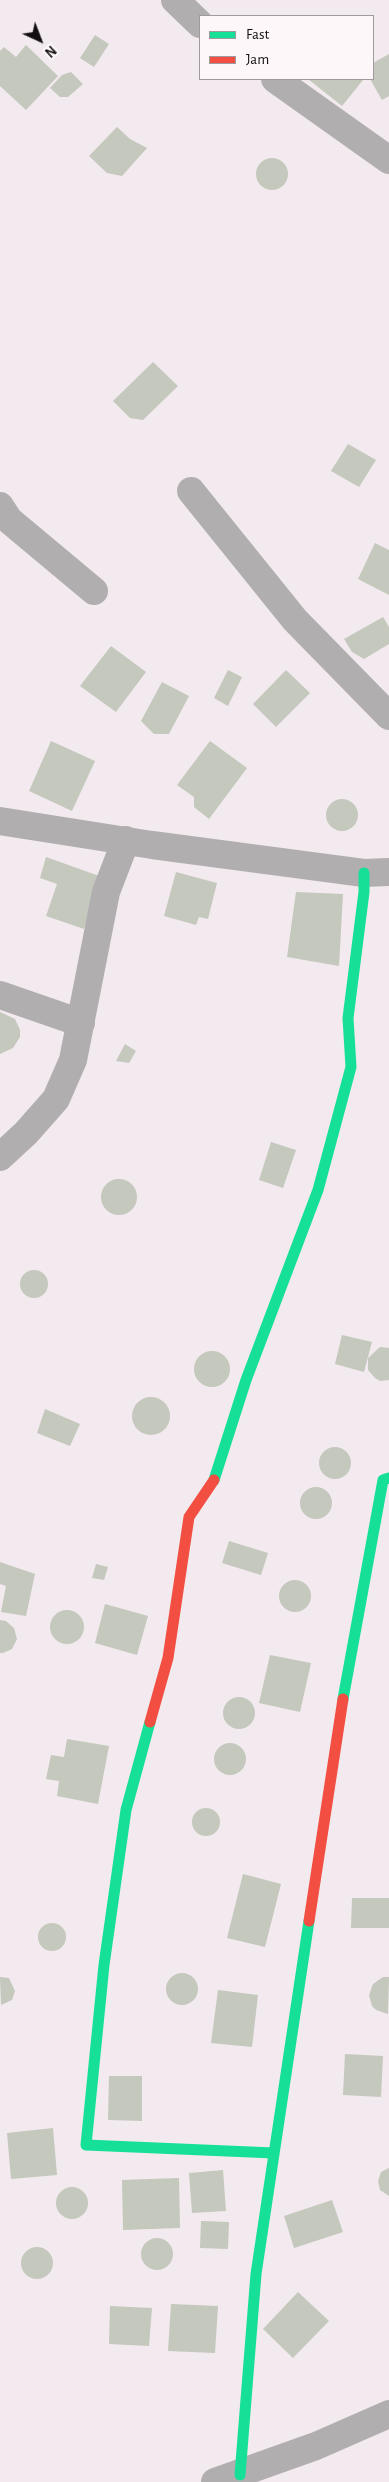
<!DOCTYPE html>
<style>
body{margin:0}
#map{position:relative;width:389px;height:2482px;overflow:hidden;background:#f2eaee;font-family:"Alegreya Sans",sans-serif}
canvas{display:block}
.legend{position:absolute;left:199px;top:15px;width:175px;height:65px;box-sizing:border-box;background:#fdf7fa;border:1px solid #9f9a9d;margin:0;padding:6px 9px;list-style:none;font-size:15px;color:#130e11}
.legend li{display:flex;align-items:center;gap:10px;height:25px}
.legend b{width:25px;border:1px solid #9f9a9d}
.north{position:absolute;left:15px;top:15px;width:50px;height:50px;-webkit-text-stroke:4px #fdf7fa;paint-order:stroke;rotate:137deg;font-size:14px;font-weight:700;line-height:20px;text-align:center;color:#130e11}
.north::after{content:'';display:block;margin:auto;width:18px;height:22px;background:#130e11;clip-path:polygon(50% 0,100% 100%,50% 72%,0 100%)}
</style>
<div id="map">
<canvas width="389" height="2482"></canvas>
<ul class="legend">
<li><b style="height:6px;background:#16e098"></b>Fast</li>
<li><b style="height:6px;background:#f24e42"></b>Jam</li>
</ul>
<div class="north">N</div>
</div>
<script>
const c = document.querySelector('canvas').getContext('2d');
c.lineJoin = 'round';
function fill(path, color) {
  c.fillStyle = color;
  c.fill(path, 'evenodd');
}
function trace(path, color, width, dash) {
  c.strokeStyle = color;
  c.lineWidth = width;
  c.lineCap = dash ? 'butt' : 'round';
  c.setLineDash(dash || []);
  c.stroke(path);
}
fill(new Path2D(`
 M95,35L109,44L94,67L80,58Z
 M26,45L58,76L26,110L0,86V51L4,47L16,57Z
 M389,54V96L382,100L370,79H373V63Z
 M71,72L83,84L68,97H60L50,88L62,75Z
 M308,79H362L363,80L342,106Z
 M117,127L130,139L147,148L122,176L107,173L89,156Z
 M256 174a16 16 0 1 1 32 0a16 16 0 1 1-32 0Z
 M153,362L178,386L143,420L130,418L113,401Z
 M348,444L376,460L359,487L331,471Z
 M375,543L389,550V595L358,579Z
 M383,617L389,627V644L364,659L352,652L344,639Z
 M111,646L146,672L116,712L80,686Z
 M228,670L242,677L228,706L214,698Z
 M286,670L310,693L276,727L253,704Z
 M162,682L189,696L169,734H154L141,721Z
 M51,741L95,761L72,811L29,791Z
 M210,741L247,768L209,819L194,807V797L177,785Z
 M326 815a16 16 0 1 1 32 0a16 16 0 1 1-32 0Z
 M46,857L102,877L84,929L46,916L57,884L40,878Z
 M176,872L217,883L208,919L199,917L196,925L164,916Z
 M296,892L343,894L339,966L287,957Z
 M0,1012L15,1019L20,1030V1037L13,1048L0,1054Z
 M125,1044L136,1051L129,1063L116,1061Z
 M271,1142L296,1150L283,1188L259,1180Z
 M101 1197a18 18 0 1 1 36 0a18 18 0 1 1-36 0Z
 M20 1284a14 14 0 1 1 28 0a14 14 0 1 1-28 0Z
 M342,1335L372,1342L364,1372L335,1364Z
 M380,1347L389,1348V1380L380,1381L375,1378L368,1370V1358Z
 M194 1369a18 18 0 1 1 36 0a18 18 0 1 1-36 0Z
 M132 1416a19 19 0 1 1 38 0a19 19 0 1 1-38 0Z
 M45,1409L80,1424L70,1446L37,1433Z
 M319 1463a16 16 0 1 1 32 0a16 16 0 1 1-32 0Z
 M300 1503a16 16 0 1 1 32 0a16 16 0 1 1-32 0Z
 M229,1541L268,1553L261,1575L222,1563Z
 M0,1562L35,1574L26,1616L1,1612L6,1586L0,1584Z
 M96,1564L108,1567L104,1580L92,1578Z
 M279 1596a16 16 0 1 1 32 0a16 16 0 1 1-32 0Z
 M105,1604L148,1616L137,1655L95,1643Z
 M50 1627a17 17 0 1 1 34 0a17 17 0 1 1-34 0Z
 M0,1620L6,1621L14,1628L17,1639L12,1649L3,1653H0Z
 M270,1655L311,1663L300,1712L259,1703Z
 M223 1713a16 16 0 1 1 32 0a16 16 0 1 1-32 0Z
 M67,1739L109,1746L98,1804L57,1796L59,1781L46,1779L51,1755L64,1757Z
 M214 1759a16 16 0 1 1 32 0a16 16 0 1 1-32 0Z
 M192 1822a14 14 0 1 1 28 0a14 14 0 1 1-28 0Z
 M243,1874L281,1884L265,1947L227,1938Z
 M352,1898H389V1928H351Z
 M38 1937a14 14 0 1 1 28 0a14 14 0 1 1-28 0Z
 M166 1989a16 16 0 1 1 32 0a16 16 0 1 1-32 0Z
 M0,1977L9,1978L15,1991L12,2000L1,2005Z
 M383,1977H389L388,2014L376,2010L372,2006L369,1995L373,1984Z
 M218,1990L258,1995L252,2047L211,2043Z
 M345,2054L383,2056L381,2097L343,2095Z
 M109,2076H142V2121L108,2120Z
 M53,2128L57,2175L11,2179L7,2133Z
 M389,2168V2196L380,2190L378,2181L381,2172Z
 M223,2170L226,2211L192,2213L189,2173Z
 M179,2178L180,2228L123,2230L122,2180Z
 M56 2203a16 16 0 1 1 32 0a16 16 0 1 1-32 0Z
 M332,2200L343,2232L294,2248L284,2216Z
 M201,2221L229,2222L228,2249L200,2248Z
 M141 2254a16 16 0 1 1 32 0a16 16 0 1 1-32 0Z
 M21 2263a16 16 0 1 1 32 0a16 16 0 1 1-32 0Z
 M298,2292L329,2321L293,2358L263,2329Z
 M171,2304L218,2306L215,2353L168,2351Z
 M110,2306L152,2308L149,2346L109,2344Z`), '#c4c8bd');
trace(new Path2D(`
 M175,0L200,24
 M275,79L389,160
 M191,491L295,620L389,716
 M0,506L9,520L94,591
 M0,821L152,845L364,873L389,872
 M0,995L81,1023
 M0,1157L26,1133L56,1099L73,1060L106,892L126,840
 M215,2482L316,2446L389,2414`), '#b1aeb0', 28);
trace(new Path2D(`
 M214,1480L246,1380L318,1190L351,1067L348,1018L364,892V873
 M343,1699L383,1480L389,1478
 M150,1722L126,1810L104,1965L86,2145L274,2153
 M240,2475L256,2274L309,1921`), '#16e098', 11);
trace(new Path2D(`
 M150,1722L168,1658L189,1517L214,1480
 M309,1921L343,1699`), '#f24e42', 11);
</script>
